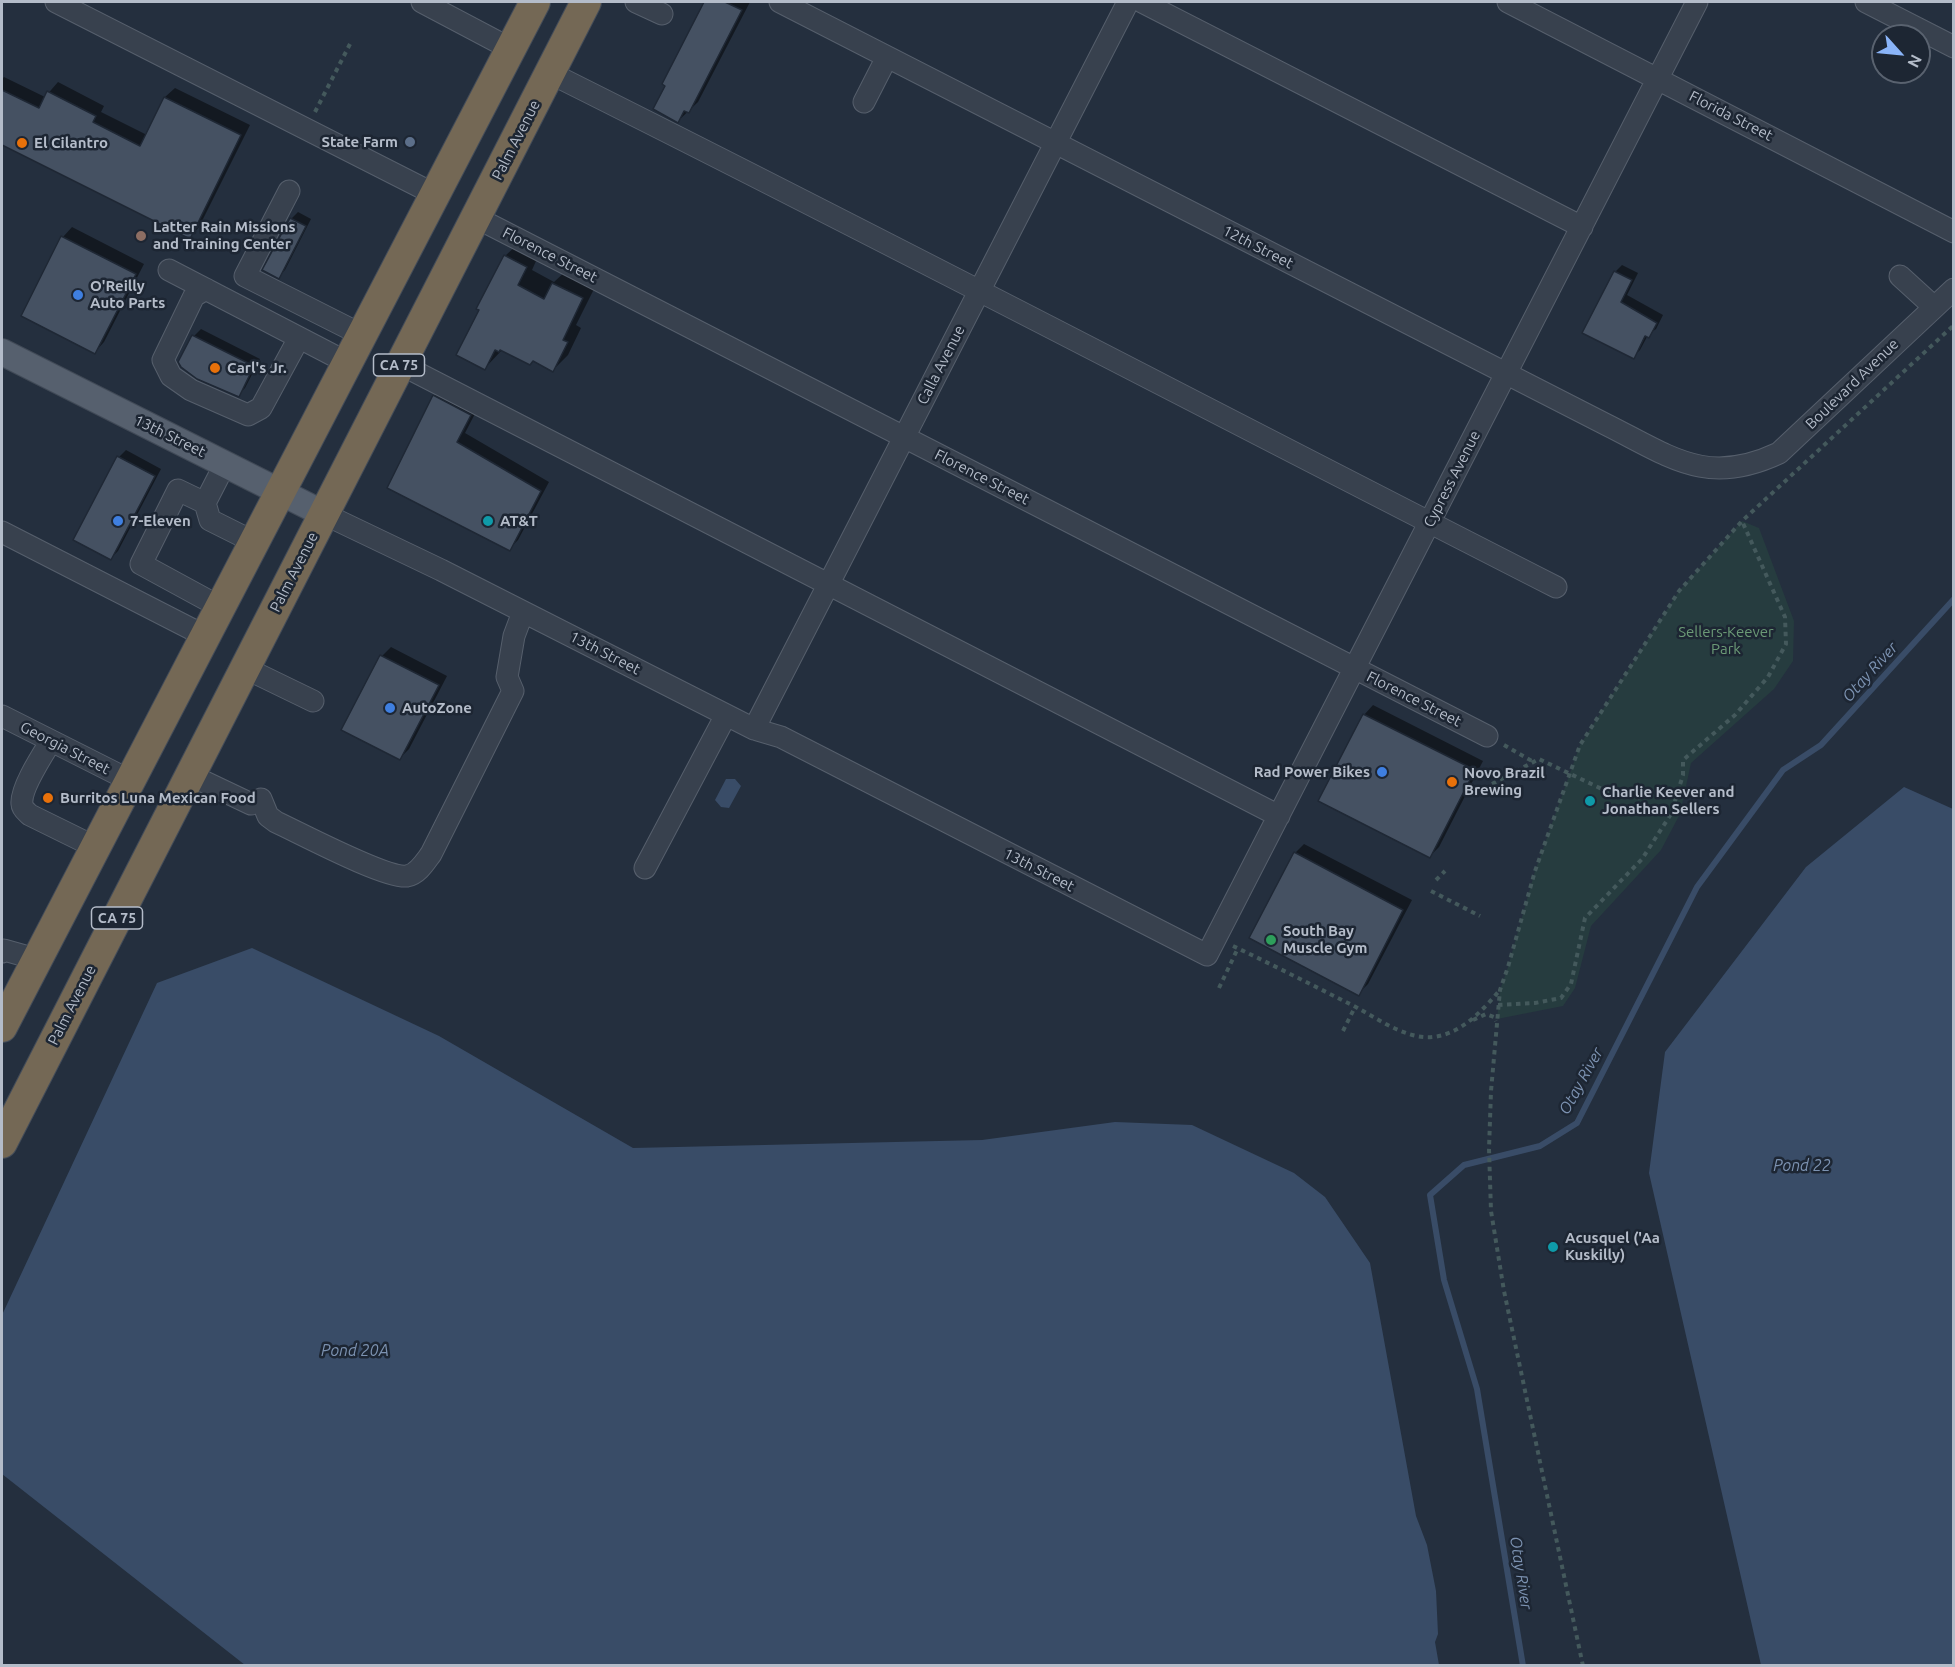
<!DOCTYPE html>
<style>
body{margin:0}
#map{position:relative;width:1955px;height:1667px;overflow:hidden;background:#242f3e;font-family:Ubuntu,sans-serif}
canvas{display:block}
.frame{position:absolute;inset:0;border:3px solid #b4bcc9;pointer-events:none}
.north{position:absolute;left:1871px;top:24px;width:60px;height:60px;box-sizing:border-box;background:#1d2633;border:2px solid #59626f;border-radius:50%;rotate:117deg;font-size:16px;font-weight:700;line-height:24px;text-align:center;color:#b4bcc9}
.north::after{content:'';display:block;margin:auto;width:21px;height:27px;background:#8ab4f8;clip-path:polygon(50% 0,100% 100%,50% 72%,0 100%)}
</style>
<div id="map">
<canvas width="1955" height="1667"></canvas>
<div class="frame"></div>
<div class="north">N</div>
</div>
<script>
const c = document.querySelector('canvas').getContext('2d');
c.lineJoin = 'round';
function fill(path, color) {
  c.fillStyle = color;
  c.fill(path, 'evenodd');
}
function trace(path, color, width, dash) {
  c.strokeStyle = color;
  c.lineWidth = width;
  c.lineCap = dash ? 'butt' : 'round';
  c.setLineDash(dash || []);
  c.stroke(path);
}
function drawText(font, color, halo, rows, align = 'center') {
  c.font = font + ' Ubuntu,sans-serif';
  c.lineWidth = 5;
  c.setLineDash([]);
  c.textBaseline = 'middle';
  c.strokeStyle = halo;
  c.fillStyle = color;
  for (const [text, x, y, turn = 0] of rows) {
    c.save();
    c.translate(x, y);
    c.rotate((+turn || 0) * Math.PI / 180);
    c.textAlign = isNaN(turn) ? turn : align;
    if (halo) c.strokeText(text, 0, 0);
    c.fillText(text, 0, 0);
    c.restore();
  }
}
fill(new Path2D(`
 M1742,521L1759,528L1794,621L1793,661L1774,689L1691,763L1680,814L1661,850L1591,926L1575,988L1563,1006L1497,1019L1500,990L1508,967L1535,871L1580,745L1679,591Z`), '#263c3f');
fill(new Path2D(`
 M726,779H735L741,786L729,808L721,807L715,800Z
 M1904,787L1953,809V1665H1761L1649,1173L1665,1052L1806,867Z
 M252,948L439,1036L633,1148L982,1140L1115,1122L1192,1125L1294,1173L1325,1197L1370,1263L1416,1516L1427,1545L1436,1591L1438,1634L1435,1642L1439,1665H245L2,1474V1315L157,983Z`), '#394c67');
fill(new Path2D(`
 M706,2H750L698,102L678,121L667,85L664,83Z
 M4,77L45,97L58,82L104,106L101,112L147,135L165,97L175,88L250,125L199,227L190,237L2,143V79Z
 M298,212L311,219L285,270L278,277L291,219Z
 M72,227L144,264L104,342L95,352L23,315L63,237Z
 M520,242L540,252L532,270L554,282L568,269L597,283L576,325L581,328L568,355L553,370L534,360L502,350L485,368L505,256Z
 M1622,265L1638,273L1627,295L1663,315L1656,329L1648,335L1640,350L1633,357L1584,332L1615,272Z
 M201,329L260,359L245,388L238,395L194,336Z
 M443,387L479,406L465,433L549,482L518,540L509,549L434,396Z
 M126,450L161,469L118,551L111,558L119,457Z
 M391,647L447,676L409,749L400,758L382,656Z
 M1373,705L1483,761L1439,847L1430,856L1364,715Z
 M1304,844L1412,900L1368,984L1358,994L1295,853Z`), '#0007');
trace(new Path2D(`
 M1523,1666L1477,1389L1444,1280L1430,1195L1464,1165L1540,1146L1577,1123L1697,887L1783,770L1821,745L1954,599`), '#394c67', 6);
const building = new Path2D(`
 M704,2H725L742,10L689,113L684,111L678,123L653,109L665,86L662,84Z
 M2,90L39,108L47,91L96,116L93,122L140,146L164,97L241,135L190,239L2,145Z
 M290,218L306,226L279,279L262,270Z
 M61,236L136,274L95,354L21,316Z
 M504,255L527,267L518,285L544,299L552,283L583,298L563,340L568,342L553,372L533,361L530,365L500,350L499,352L495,350L485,370L456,355L479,310L476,309Z
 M1614,271L1632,280L1621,302L1657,323L1649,338L1645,336L1634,359L1582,333Z
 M192,335L254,366L239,397L197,379L181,367L178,362Z
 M433,395L471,415L457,442L541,491L510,551L387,488Z
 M117,456L155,476L111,560L73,540Z
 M380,655L439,685L400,760L341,730Z
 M1363,714L1475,770L1430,858L1318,801Z
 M1294,852L1403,910L1359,996L1249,938Z`);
fill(building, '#455162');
trace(building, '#1f2835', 1.5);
const minor = new Path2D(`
 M56,2L436,195
 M422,2L511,49
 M636,2L662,14
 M780,2L1607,425C1671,457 1707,487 1779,453L1954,289
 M1142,2L1582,227
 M1508,2L1954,232
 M1866,2L1954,47
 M550,73C887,241 1220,416 1556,587
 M864,102L887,57
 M289,191L245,276L362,335
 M477,218L1487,736
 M169,270L348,363
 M1900,276L1934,307
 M206,289L194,296L163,360L171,376L191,390L248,415L261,408L299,338
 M400,364L1279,816
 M225,464L205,503L210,520L254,542
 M205,503L178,490L141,564L220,607
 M324,514L441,570L754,729L781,737L1207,955L1697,2
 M2,532L205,636
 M245,668L313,701
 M2,716L129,780
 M754,729L1128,2
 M51,741C43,754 20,789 22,804C22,809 27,812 30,815L95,847
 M190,775L251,804L261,799L268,816L276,822C300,833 386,879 407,876C418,874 425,862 431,854L513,691L507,677L514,636L523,612
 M645,868L726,715
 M2,952L4,950L36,959`);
const major = new Path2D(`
 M2,352L324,514`);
const highway = new Path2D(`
 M2,1027L535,2
 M2,1143L586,2`);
trace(minor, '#565f6c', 23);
trace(major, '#414a57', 28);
trace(highway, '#434c59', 32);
trace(new Path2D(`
 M315,112L350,44
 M1504,745L1532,761
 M1492,784L1539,759L1606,791L1630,790L1638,794L1640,800
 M1436,880L1445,871
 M1431,891L1480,916
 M1233,946C1271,964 1310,984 1348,1003C1373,1015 1404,1040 1433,1037C1461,1034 1482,1011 1499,991
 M1219,988L1238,948
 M1498,1005L1535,1003L1561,998L1571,984L1585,918L1642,859L1671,814L1683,775V760L1735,715L1768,677L1786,644L1785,617L1742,521
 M1473,1020L1486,1014L1494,1017L1496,1021
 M1343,1031L1355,1007
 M1583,1666L1504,1291L1491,1211L1489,1149L1491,1091L1500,990L1508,967L1535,871L1580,745L1679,591L1742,521L1954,325`), '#44595c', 4, [4.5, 4.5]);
trace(minor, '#38414e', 21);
trace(major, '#56606e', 26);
trace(highway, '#746855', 30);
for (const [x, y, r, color] of [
 [410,142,6,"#5c6f8a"],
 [22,143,6,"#e8710a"],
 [141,236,6,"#8d6e63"],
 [78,295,6,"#3f7fe0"],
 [215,368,6,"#e8710a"],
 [118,521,6,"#3f7fe0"],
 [488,521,6,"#0f9aa8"],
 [390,708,6,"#3f7fe0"],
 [1382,772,6,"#3f7fe0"],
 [1452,782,6,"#e8710a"],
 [48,798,6,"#e8710a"],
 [1590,801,6,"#0f9aa8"],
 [1271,940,6,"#2e9e5b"],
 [1553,1247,6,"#0f9aa8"]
]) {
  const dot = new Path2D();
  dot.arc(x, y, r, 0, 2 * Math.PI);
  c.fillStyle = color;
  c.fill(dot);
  trace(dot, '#1d2633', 2);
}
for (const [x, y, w] of [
 [399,365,51],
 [117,918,51]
]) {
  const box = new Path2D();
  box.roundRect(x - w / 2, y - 11, w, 22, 4.5);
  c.fillStyle = '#1d2633';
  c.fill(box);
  trace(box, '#b4bcc9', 1.5);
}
drawText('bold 14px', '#b4bcc9', null, [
 ["CA 75",399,365],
 ["CA 75",117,918]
]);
drawText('15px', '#b4bcc9', '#1d2633', [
 ["Florida Street",1731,116,27],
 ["Palm Avenue",516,140,-63],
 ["12th Street",1258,247,27],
 ["Florence Street",550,255,27],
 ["Calla Avenue",941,365,-63],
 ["Boulevard Avenue",1852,384,-44],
 ["13th Street",170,436,26],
 ["Florence Street",982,477,27],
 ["Cypress Avenue",1452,479,-63],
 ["Palm Avenue",294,572,-63],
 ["13th Street",605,653,27],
 ["Florence Street",1414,699,27],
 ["Georgia Street",65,748,27],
 ["13th Street",1039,870,27],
 ["Palm Avenue",72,1005,-63]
]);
drawText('bold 15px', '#b4bcc9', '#1d2633', [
 ["State Farm",398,142,"right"],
 ["El Cilantro",34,143],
 ["Latter Rain Missions",153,227],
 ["and Training Center",153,244],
 ["O'Reilly",90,286],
 ["Auto Parts",90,303],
 ["Carl's Jr.",227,368],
 ["7-Eleven",130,521],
 ["AT&T",500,521],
 ["AutoZone",402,708],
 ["Rad Power Bikes",1370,772,"right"],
 ["Novo Brazil",1464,773],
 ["Brewing",1464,790],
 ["Charlie Keever and",1602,792],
 ["Jonathan Sellers",1602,809],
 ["Burritos Luna Mexican Food",60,798],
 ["South Bay",1283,931],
 ["Muscle Gym",1283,948],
 ["Acusquel ('Aa",1565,1238],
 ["Kuskilly)",1565,1255]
], 'left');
drawText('15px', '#6b9a76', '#1d2633', [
 ["Sellers-Keever",1726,632],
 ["Park",1726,649]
]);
drawText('italic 16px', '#7c92b1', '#1d2633', [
 ["Otay River",1870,672,-48],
 ["Otay River",1581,1081,-61],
 ["Pond 22",1802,1166],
 ["Pond 20A",355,1351],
 ["Otay River",1521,1573,81]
]);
</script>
